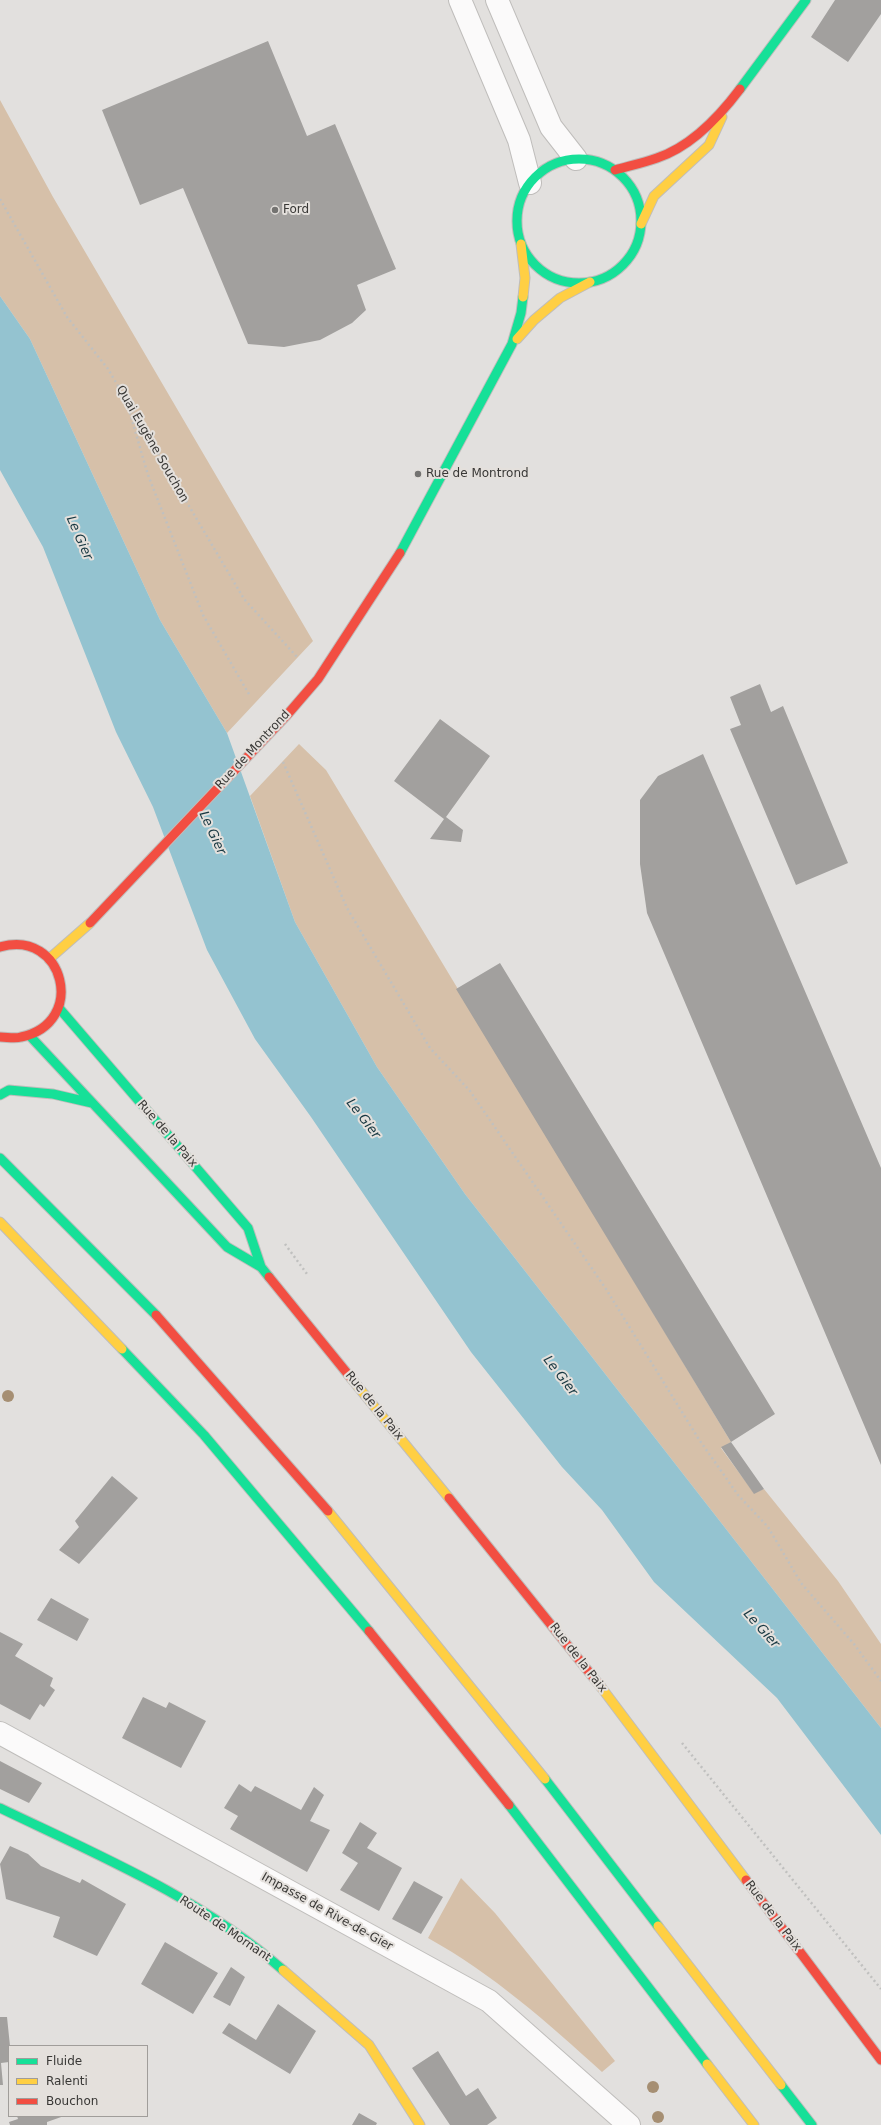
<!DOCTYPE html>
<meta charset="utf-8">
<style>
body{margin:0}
#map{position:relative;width:881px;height:2125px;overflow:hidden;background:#e2e0de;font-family:"DejaVu Sans",sans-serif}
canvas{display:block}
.legend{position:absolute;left:8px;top:2045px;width:140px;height:72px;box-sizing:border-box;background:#e4e0dc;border:1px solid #a09d9a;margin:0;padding:5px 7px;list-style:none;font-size:12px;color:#393836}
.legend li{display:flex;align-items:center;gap:8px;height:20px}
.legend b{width:20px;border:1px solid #a09d9a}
</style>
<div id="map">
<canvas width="881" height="2125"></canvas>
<ul class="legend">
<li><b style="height:5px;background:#16e098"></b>Fluide</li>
<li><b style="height:5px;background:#ffcf43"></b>Ralenti</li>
<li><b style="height:5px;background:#f24e42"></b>Bouchon</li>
</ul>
</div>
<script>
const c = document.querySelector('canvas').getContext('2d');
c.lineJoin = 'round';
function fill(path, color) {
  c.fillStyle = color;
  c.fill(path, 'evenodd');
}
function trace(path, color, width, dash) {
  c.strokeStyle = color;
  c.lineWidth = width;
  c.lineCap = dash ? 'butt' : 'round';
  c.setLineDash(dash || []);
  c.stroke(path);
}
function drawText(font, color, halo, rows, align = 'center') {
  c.font = font + ' "DejaVu Sans",sans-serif';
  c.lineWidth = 4;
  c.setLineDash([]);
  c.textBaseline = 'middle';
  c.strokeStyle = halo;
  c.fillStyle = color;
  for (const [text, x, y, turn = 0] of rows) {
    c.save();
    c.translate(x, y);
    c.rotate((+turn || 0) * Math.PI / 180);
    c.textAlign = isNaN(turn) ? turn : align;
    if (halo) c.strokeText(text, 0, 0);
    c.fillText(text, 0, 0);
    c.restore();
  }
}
fill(new Path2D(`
 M0,100L53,197L313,641L227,733L160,620L30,339L0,296Z
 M299,744L326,770L731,1442L721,1448L754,1493L764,1489L838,1581L881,1644V1728L465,1194L377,1067L295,922L250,796Z
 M461,1878L495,1913L615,2061L602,2072C548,2023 493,1974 428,1938Z`), '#d6c0a9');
fill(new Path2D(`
 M0,296L30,339L160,620L227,733L295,922L377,1067L465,1194L881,1728V1835L777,1698L654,1582L602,1510L562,1467L471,1352L311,1117L255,1039L207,950L153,807L116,732L43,547L0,470Z`), '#94c3d0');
fill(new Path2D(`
 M835,0H881V14L848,62L811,37Z
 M268,41L307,136L335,124L396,269L357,285L366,310L352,323L320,340L284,347L248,344L183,188L140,205L102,110Z
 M760,684L771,712L783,706L848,863L796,885L730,729L741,725L730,697Z
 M440,719L490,756L446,817L463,830L461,842L430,839L444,819L394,781Z
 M703,754L881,1168V1465L647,913L640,864V800L658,776Z
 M500,963L775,1414L731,1442L456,989Z
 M731,1442L764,1489L754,1494L721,1447Z
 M112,1476L138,1498L79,1564L59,1550L79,1527L75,1521Z
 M51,1598L89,1619L77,1641L37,1620Z
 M0,1632L23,1644L15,1656L53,1678L50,1686L55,1690L44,1707L40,1704L30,1720L0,1704Z
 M143,1697L166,1708L169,1702L206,1721L181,1768L122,1738Z
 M0,1761L42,1783L29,1803L0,1789Z
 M239,1784L251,1792L255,1786L301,1810L314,1787L324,1795L310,1821L330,1830L307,1872L230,1829L238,1816L224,1808Z
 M360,1822L377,1833L367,1848L402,1868L379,1911L340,1890L358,1863L342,1853Z
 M10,1846L28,1854L41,1866L80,1883L82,1879L126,1904L97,1956L53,1937L60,1917L6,1899L0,1864Z
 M414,1881L443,1897L421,1934L392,1919Z
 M165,1942L218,1973L193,2014L141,1984Z
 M231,1967L245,1977L230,2006L213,1997Z
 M278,2004L316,2031L290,2074L222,2033L229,2023L256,2040Z
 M0,2017H7L10,2046L9,2062L1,2063L3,2085H0Z
 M438,2051L466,2096L478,2088L497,2118L487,2125H450L412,2068Z
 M359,2113L377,2123L376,2125H352Z
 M17,2116H64L47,2122V2125H10L9,2122L18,2119Z`), '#a2a09e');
const street = new Path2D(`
 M460,0L519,140L530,183
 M497,0L551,127L576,159
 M0,1733L489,2001L629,2125`);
const fast = new Path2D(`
 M740,89L806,0
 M517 221a62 62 0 1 1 124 0a62 62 0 1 1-124 0Z
 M400,553L512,344L521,313L523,297
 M59,1008L248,1228L261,1267L269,1277
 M30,1036L227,1247L261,1267
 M0,1095L9,1090L53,1094L92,1103
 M0,1158L156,1315
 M122,1349L204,1435L369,1631
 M545,1779L658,1926
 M509,1805L707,2064
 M0,1808C98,1855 201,1898 283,1970
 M781,2085L812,2125`);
const slow = new Path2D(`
 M641,224L654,196L709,145L722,117
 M521,244L525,278L523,297
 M517,339L534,320L560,298L590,282
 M49,959L90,923
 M0,1222L122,1349
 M351,1378L449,1498
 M328,1511L545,1779
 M601,1687L746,1880
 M658,1926L781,2085
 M283,1970L369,2045L420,2125
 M707,2064L754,2125`);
const jam = new Path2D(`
 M615,170C629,166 643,163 657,158C690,147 719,117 740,89
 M287,715L318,679L400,553
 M0,947C64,928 88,1023 21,1037C15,1039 7,1037 0,1037
 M269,1277L351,1378
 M156,1315L328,1511
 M449,1498L601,1687
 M369,1631L509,1805
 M746,1880L881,2060`);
trace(street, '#bfbdbb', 24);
trace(fast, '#bfbdbb', 11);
trace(slow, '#bfbdbb', 11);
trace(jam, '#bfbdbb', 11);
trace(new Path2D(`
 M0,199L67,317L108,369L244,599L298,658
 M127,403L148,475L203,615L250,696
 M283,762L347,908L430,1048L470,1091L606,1289L698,1438L738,1495L768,1527L801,1583L854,1644L881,1681
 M285,1244L307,1274
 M682,1743L881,1989`), '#c0c0bf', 2.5, [2, 3]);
trace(street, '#fbfafa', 22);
trace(fast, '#16e098', 9);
trace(slow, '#ffcf43', 9);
trace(jam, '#f24e42', 9);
const jamBridge = new Path2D(`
 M90,923L287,715`);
trace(jamBridge, '#bfbdbb', 11, []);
trace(jamBridge, '#f24e42', 9);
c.fillStyle = '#a68f73';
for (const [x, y] of [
 [8,1396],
 [653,2087],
 [658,2117]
]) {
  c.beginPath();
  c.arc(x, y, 6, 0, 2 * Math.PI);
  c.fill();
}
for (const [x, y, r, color] of [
 [275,210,4,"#747371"],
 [418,474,4,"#747371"]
]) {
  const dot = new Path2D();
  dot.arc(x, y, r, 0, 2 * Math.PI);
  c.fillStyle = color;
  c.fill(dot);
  trace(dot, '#e4e0dc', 1.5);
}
drawText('12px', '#393836', '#e4e0dc', [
 ["Ford",283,210],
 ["Rue de Montrond",426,474]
], 'left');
drawText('12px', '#393836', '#e4e0dc', [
 ["Quai Eugène Souchon",152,444,60],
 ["Rue de Montrond",253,750,-47],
 ["Rue de la Paix",167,1134,49],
 ["Rue de la Paix",374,1406,51],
 ["Rue de la Paix",578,1658,52],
 ["Impasse de Rive-de-Gier",327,1912,29],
 ["Rue de la Paix",773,1916,53],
 ["Route de Mornant",225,1929,34]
]);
drawText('italic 13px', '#163741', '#e4e0dc', [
 ["Le Gier",79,538,66],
 ["Le Gier",212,833,65],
 ["Le Gier",363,1119,52],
 ["Le Gier",560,1376,52],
 ["Le Gier",761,1629,48]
]);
</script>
